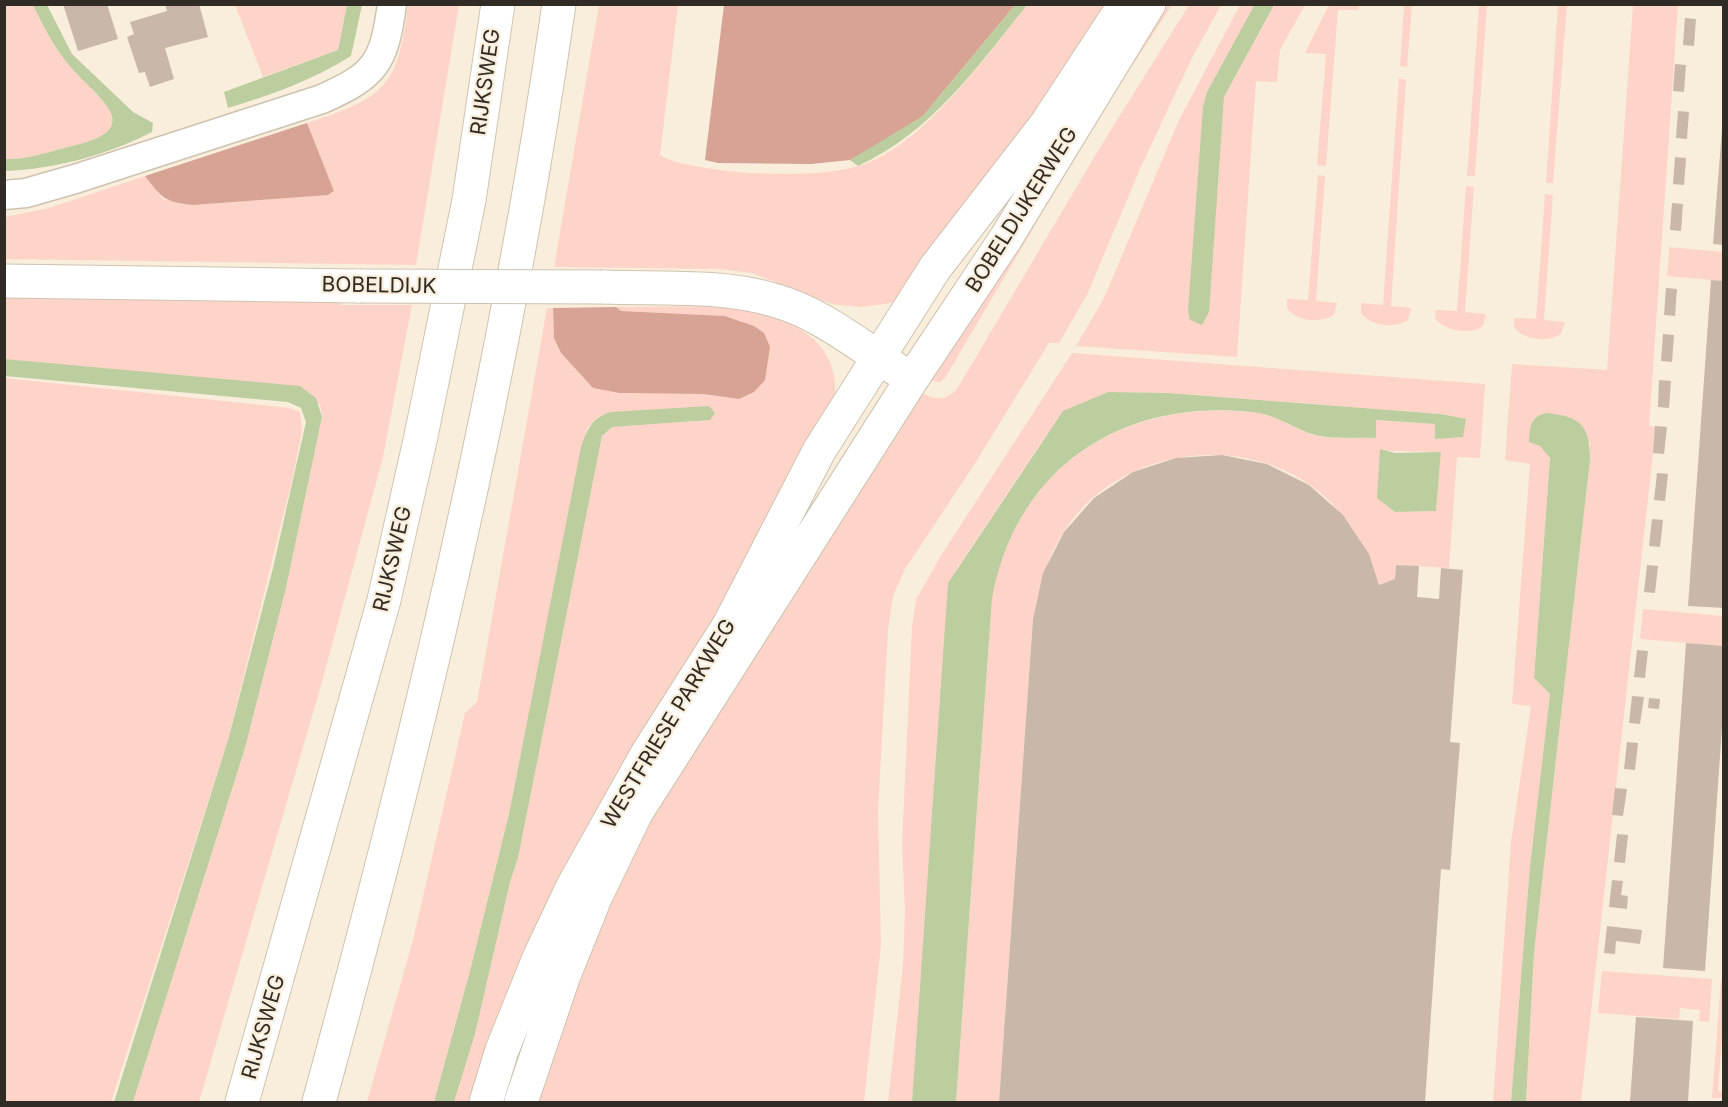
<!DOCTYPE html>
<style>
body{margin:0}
#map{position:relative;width:1728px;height:1107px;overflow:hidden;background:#f9eedb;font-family:Inter,sans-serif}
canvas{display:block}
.frame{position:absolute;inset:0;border:6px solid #302c25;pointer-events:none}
</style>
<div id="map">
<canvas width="1728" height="1107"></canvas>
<div class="frame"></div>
</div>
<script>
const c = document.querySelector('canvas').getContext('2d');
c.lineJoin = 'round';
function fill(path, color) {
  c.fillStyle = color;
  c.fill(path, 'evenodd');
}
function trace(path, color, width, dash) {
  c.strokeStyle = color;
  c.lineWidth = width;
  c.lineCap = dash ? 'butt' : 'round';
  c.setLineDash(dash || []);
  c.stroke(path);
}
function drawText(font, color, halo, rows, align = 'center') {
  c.font = font + ' Inter,sans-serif';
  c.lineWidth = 4.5;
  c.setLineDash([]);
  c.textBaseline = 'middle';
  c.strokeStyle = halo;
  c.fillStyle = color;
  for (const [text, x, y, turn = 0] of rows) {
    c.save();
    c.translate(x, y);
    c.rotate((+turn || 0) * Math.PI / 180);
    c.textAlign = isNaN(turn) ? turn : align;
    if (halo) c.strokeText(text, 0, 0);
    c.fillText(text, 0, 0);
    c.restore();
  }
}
fill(new Path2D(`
 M4,5H33C43,25 53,46 68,64C96,97 150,128 72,146C51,151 27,160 5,159Z
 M235,5H347L338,50L263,77Z
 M408,5H459L416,265L5,259V217L49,208L145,176L163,199L192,205L328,195L334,191L307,123C385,98 398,87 408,5Z
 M599,5H678L660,155C672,165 732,172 749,173C784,174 823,176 858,166C921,149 988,54 1027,5H1115L911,289L891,303L861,307L832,304L752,273L719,269L554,267Z
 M1160,5H1172L1103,110L945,378L940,382L933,381L924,375Z
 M1189,5H1221L1191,60L1140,169L1087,295L1059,343H1049L974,465L905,569L893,596L888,630L878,810L881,946L864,1102H530L627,850L914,389C930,398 943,404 957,389L1102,144Z
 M1240,5H1255L1207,92L1203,106L1193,257L1206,321L1224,97L1274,5H1305L1280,50L1277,82L1256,81L1237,357L1076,346L1104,298L1179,120Z
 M1329,5H1359V10H1338L1326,166L1317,165L1326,54L1305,53Z
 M1404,5H1412L1407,67L1400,66Z
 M1479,5H1487L1475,176H1467Z
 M1558,5H1567L1553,183H1546Z
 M1633,5H1678L1649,426L1656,427L1581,1102H1526L1534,953L1590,460V443L1547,413L1534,418L1529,442L1540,446L1550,458L1534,678L1550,694L1530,866L1511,1102H1493L1511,842L1531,706L1512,704L1530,464L1505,460L1512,364L1607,370Z
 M1399,78L1406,80L1391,306L1411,308L1408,320C1395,329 1370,326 1361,313V303L1383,305Z
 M1318,175L1325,176L1316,301L1337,303L1334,315C1321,324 1295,321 1287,308V299L1308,300Z
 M1466,186L1474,187L1465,312L1486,314L1483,326C1470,336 1445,330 1435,319L1436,310L1457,311Z
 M1545,194L1553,195L1544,320L1565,322L1561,334C1548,343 1523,340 1514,327V318L1536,319Z
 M1669,247L1723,252V281L1667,276Z
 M5,294L340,299L341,305H412L383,457L320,689L199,1102H133L245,748L286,588L322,417L320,404L114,371L5,359Z
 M726,306C779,315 841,332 835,399L478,1102H454L475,1034L510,882L518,858L602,436L612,427L710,420L611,412L600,416L587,428L509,814L470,971L434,1102H367L413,940L465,713L477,702L547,308H553L554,338L561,353L593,388L619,393L703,394L739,399L742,321L725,316L621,311L616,307Z
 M1072,353L1485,384L1480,458L1457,457L1449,568L1396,565L1395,579L1379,585C1366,546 1345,509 1310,485C1233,431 1113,452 1063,533C1046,560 1039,588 1033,619L999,1102H956L992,599C1016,467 1121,399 1252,412C1274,414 1291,426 1311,434C1330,440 1356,437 1375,438V420L1435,424L1465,419L1441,414L1168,393L1108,392L1047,434L956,570L912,1102H888L903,965L905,911L902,844L912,626L916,600L940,557ZM1386,451L1441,452L1436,511L1395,512Z
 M5,378L290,408L300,412L302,431L293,476L228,740L111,1102H5Z
 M1643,609L1723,616V646L1640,639Z
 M1602,971L1712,979L1709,1022L1699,1021L1700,1010L1680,1008L1679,1019L1598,1013Z
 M1721,980H1723V1023L1718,1091L1723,1092V1098H1712Z`), '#fed4c8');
fill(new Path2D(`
 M724,5H1015L923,116L867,151L850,160L811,164L718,163L705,160Z
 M307,123L334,191L328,195L193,205C164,202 162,198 145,176Z
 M616,307L621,311L725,316L754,326L764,333L770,347L765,380L754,392L739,399L703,394L619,393L593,388L561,353L554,338L553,308Z`), '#d6a394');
fill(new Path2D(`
 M1255,4L1274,5L1224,97L1209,312L1202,325L1190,320L1188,311L1203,106L1207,92Z
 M33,5H47L72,54L133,112L153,123L152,132C107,155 55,169 5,171V159C27,160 51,151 72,146C151,128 95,97 68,64C53,46 43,25 33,5Z
 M347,5H362L351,56C313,80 271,95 228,108L224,92L338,50Z
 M1015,5H1027C978,66 932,132 858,166L850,160L923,116Z
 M5,359L300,386L316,398L322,417L286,588L245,748L133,1102H114L228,740L273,568L306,422L301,408L288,402L5,376Z
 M1108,392L1168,393L1441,414L1466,419L1463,437L1435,439V424L1376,420V438C1356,437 1331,440 1312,434C1292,427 1274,414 1252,412C1122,398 1016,467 992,599L956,1102H912L948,583L1063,411Z
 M709,406L715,413L710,420L612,427L602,436L518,858L510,882L475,1034L454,1102H434L470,971L509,814L581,447C587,430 592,417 611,412Z
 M1547,413C1581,417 1590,425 1590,460L1534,953L1526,1102H1511L1530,866L1550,694L1534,678L1550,458L1540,446L1529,442C1530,427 1530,416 1547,413Z
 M1380,449L1395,453L1441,452L1436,511L1395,512L1377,498Z`), '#bccd9f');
fill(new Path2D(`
 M63,4H107L118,39L78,51Z
 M165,4H199L208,37L165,48L174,79L150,87L145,72L139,73L127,37L134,34L130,22L167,11Z
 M1685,18L1696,19L1694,46L1683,45Z
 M1675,64L1686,65L1684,92L1673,91Z
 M1678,111L1689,112L1687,139L1676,138Z
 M1722,129H1724V245L1713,244Z
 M1675,157L1686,158L1684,185L1673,184Z
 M1672,203L1683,204L1681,231L1670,230Z
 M1711,280L1724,281V608L1688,606Z
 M1666,288L1677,289L1675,316L1664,315Z
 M1663,334L1674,335L1672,362L1661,361Z
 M1659,380L1671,381L1669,408L1658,407Z
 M1655,426L1667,427L1664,454L1653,453Z
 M1222,455L1267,464L1309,485L1343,515L1369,554L1379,585L1395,579L1396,565L1419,566L1417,597L1439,599L1441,568L1463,570L1450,742L1460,743L1450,870L1441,869L1425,1102H999L1033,619L1043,573L1064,532L1094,498L1133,472L1176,458Z
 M1657,473L1668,474L1665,501L1654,500Z
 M1652,519L1663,520L1660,547L1649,546Z
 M1647,565L1658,566L1655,593L1644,592Z
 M1686,643L1724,646V699L1705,971L1663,968Z
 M1637,650L1648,651L1645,678L1634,677Z
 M1632,696L1644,697L1640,724L1629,723Z
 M1649,698L1660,699L1659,709L1648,708Z
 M1627,742L1638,743L1635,770L1624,769Z
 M1615,788L1627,789L1623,816L1612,815Z
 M1617,834L1628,835L1625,863L1614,862Z
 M1612,880L1623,881L1621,895L1628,896L1627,909L1609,907Z
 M1607,926L1642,930L1640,944L1616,941L1615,954L1604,953Z
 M1636,1017L1693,1021L1688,1102H1630Z`), '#c9b7aa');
const street = new Path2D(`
 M4,195L26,193L75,179L322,99C376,75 384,63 392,4`);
const secondary = new Path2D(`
 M4,281L360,286
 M603,287C660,289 721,284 777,301C819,313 859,345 896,369
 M486,1102L502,1050L539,958L573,886L647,754L729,625L819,451L935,268L1047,123L1125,4
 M521,1102L564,975L595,898L636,813L912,379L1006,238L1149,4`);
const highway = new Path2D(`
 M242,1102L384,600L421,436L469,200L498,4
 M319,1102C418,741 506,375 559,4`);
trace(street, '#cec3b1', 31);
trace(secondary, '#cec3b1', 35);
trace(highway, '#cec3b1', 35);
trace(street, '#fff', 28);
trace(secondary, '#fff', 33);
trace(highway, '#fff', 33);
const secondaryBridge = new Path2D(`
 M360,286L603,287`);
trace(secondaryBridge, '#cec3b1', 35, []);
trace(secondaryBridge, '#fff', 33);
drawText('21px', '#302c25', '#f9eedb', [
 ["RIJKSWEG",486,82,-82],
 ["BOBELDIJKERWEG",1022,210,-58],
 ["BOBELDIJK",379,286,1],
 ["RIJKSWEG",393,559,-77],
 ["WESTFRIESE PARKWEG",669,724,-59],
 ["RIJKSWEG",264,1027,-74]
]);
</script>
